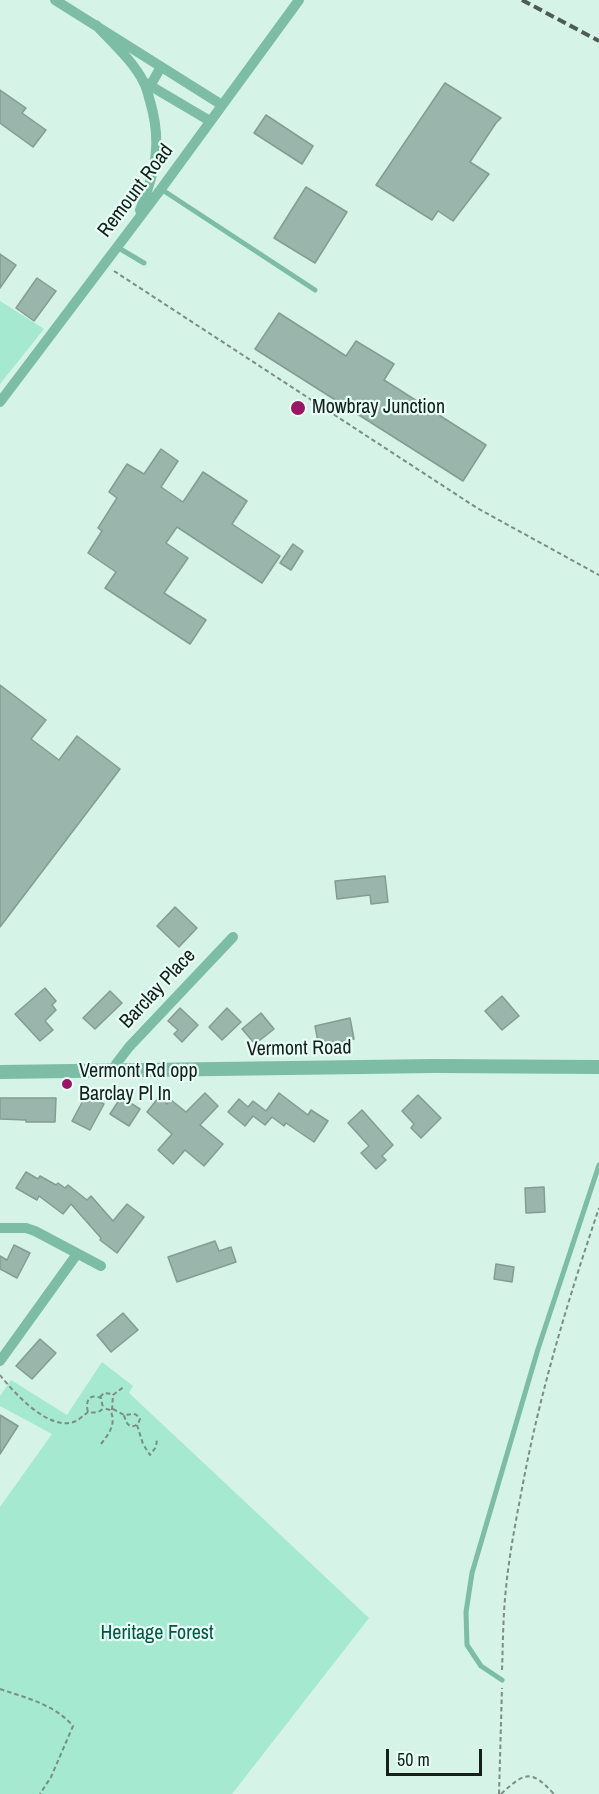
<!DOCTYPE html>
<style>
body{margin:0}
#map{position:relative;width:599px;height:1794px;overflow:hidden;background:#d6f3e8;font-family:"Archivo Narrow",sans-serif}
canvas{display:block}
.scale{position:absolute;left:386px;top:1749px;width:96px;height:27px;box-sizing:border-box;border:3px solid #151f1b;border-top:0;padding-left:8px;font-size:18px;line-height:21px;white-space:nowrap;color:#151f1b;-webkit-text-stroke:4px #e7fff6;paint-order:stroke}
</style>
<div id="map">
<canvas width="599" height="1794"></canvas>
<div class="scale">50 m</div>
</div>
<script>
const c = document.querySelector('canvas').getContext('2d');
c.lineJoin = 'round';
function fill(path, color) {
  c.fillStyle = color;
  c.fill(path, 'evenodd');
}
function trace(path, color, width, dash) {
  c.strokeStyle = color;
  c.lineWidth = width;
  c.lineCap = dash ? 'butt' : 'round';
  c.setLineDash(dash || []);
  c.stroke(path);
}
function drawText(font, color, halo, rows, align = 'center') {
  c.font = font + ' "Archivo Narrow",sans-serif';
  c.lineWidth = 4.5;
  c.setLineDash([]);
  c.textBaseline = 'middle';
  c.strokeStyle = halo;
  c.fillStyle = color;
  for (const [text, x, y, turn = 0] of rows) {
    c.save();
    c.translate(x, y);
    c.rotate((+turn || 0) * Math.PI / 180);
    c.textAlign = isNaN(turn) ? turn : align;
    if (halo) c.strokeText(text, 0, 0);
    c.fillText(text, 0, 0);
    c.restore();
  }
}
fill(new Path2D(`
 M0,301L44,329L0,384Z
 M102,1362L133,1386L129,1393L369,1618L232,1794H0V1507L52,1434L0,1406V1396L11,1380L67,1415Z`), '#a4e9d0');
const building = new Path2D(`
 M445,83L501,118L496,123L470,162L489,174L453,221L438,211L432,220L376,185Z
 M0,90L26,108L22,113L46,130L33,147L0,123Z
 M266,115L313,146L302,164L254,133Z
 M306,187L347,212L315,263L274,238Z
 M0,254L16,265L0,288Z
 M37,278L56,291L34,321L16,308Z
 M279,313L346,356L356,341L394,364L384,380L486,445L463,481L255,349Z
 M161,449L178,461L161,487L183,502L203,472L247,501L232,524L280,556L262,583L177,527L166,543L188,558L164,593L206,620L190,644L105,588L116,572L88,553L102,531L98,528L117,498L109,492L127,464L144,474Z
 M293,544L303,551L291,570L280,563Z
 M0,685L46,720L31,739L59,760L77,736L120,769L0,927Z
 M385,876L388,902L371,904L370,895L337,899L335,881Z
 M175,907L197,928L179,947L157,926Z
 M45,988L56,1001L52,1005L56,1010L45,1021L53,1030L40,1041L15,1014Z
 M110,991L122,1003L95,1029L83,1018Z
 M502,996L519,1016L502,1030L485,1011Z
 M180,1008L198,1025L182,1042L174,1034L178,1030L168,1021Z
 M227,1008L241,1022L222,1040L209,1027Z
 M261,1013L274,1029L255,1044L242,1029Z
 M350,1018L354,1039L319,1047L315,1026Z
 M205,1093L218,1106L200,1125L223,1144L204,1166L185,1150L173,1164L158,1150L172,1134L147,1112L159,1097L167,1104L171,1100L186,1112Z
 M279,1093L308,1115L311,1110L328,1121L314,1142L286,1123L284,1126L272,1117L265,1125L253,1116L245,1126L228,1112L239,1099L248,1107L253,1101L266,1111Z
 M86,1095L104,1104L90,1130L72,1121Z
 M418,1095L441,1118L421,1138L411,1128L414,1124L402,1111Z
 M121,1097L140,1109L129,1126L110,1114Z
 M0,1098H56L55,1122H26V1120L0,1119Z
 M362,1110L393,1145L382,1156L386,1160L376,1169L361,1153L369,1146L348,1123Z
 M26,1172L38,1179L40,1176L56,1185L58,1183L65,1188L68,1185L87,1200L91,1196L113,1221L127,1204L144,1217L117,1253L100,1240L101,1238L71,1204L63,1214L39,1196L37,1200L16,1188Z
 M544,1187L545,1212L526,1213L525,1188Z
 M215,1241L219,1251L231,1247L236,1262L177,1282L168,1257Z
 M14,1245L30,1253L17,1278L0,1269V1256L7,1260Z
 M496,1264L514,1267L512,1282L494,1279Z
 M123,1313L138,1330L111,1352L97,1335Z
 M40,1339L56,1353L32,1379L16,1366Z
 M0,1415L18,1426L0,1454Z`);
fill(building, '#9ab5ab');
trace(building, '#829d93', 1.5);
trace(new Path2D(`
 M114,271L477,508L599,575
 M0,1375C14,1393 50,1433 76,1421C80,1419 84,1415 88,1412C93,1413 100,1413 103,1408L101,1398C89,1393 85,1401 88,1412
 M100,1397L104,1393L112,1394
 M113,1409L124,1415C131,1415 135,1411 140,1419L138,1424C129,1430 126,1423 124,1415
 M112,1410L113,1395L125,1386
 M137,1425L143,1444L150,1455L156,1447L157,1439
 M101,1444C109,1434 117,1423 110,1410L103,1408
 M502,1670C503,1643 503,1615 506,1588C509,1557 515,1525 521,1494C539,1395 567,1303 599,1208
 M0,1689C26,1698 54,1704 73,1726L51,1777L40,1794
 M499,1794L502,1688
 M501,1794C525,1772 531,1769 554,1794`), '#7a8e86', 2, [4.5, 3]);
trace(new Path2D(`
 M161,189L315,290
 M117,247L144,263
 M502,1680L481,1666L467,1645L466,1612L472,1573L538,1349L599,1165`), '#7dbda6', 5);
trace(new Path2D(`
 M55,0L222,105
 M96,25C111,41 135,63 144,83C147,88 148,95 150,101C162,142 156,171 140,210
 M144,82L210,121
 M150,86L161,67
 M0,402L161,189L299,0
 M115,1070L116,1064L129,1047L233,937
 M0,1228H26L35,1231L101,1266
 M0,1361L77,1254`), '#7dbda6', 10);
trace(new Path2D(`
 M0,1072L434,1066L599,1067`), '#7dbda6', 14);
trace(new Path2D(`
 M522,0L599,41`), '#4c5c56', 4, [9, 4.5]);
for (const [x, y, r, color] of [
 [298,408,8,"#9c1667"],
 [67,1084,6,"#9c1667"]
]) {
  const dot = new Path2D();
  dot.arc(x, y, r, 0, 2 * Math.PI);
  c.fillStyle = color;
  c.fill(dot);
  trace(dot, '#e7fff6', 2);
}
drawText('20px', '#151f1b', '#e7fff6', [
 ["Remount Road",136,191,-53],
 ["Barclay Place",158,989,-47],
 ["Vermont Road",299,1049,-1]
]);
drawText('20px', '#151f1b', '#e7fff6', [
 ["Mowbray Junction",312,408],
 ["Vermont Rd opp",79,1072],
 ["Barclay Pl In",79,1095]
], 'left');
drawText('20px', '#015742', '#e7fff6', [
 ["Heritage Forest",157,1634]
]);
</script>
